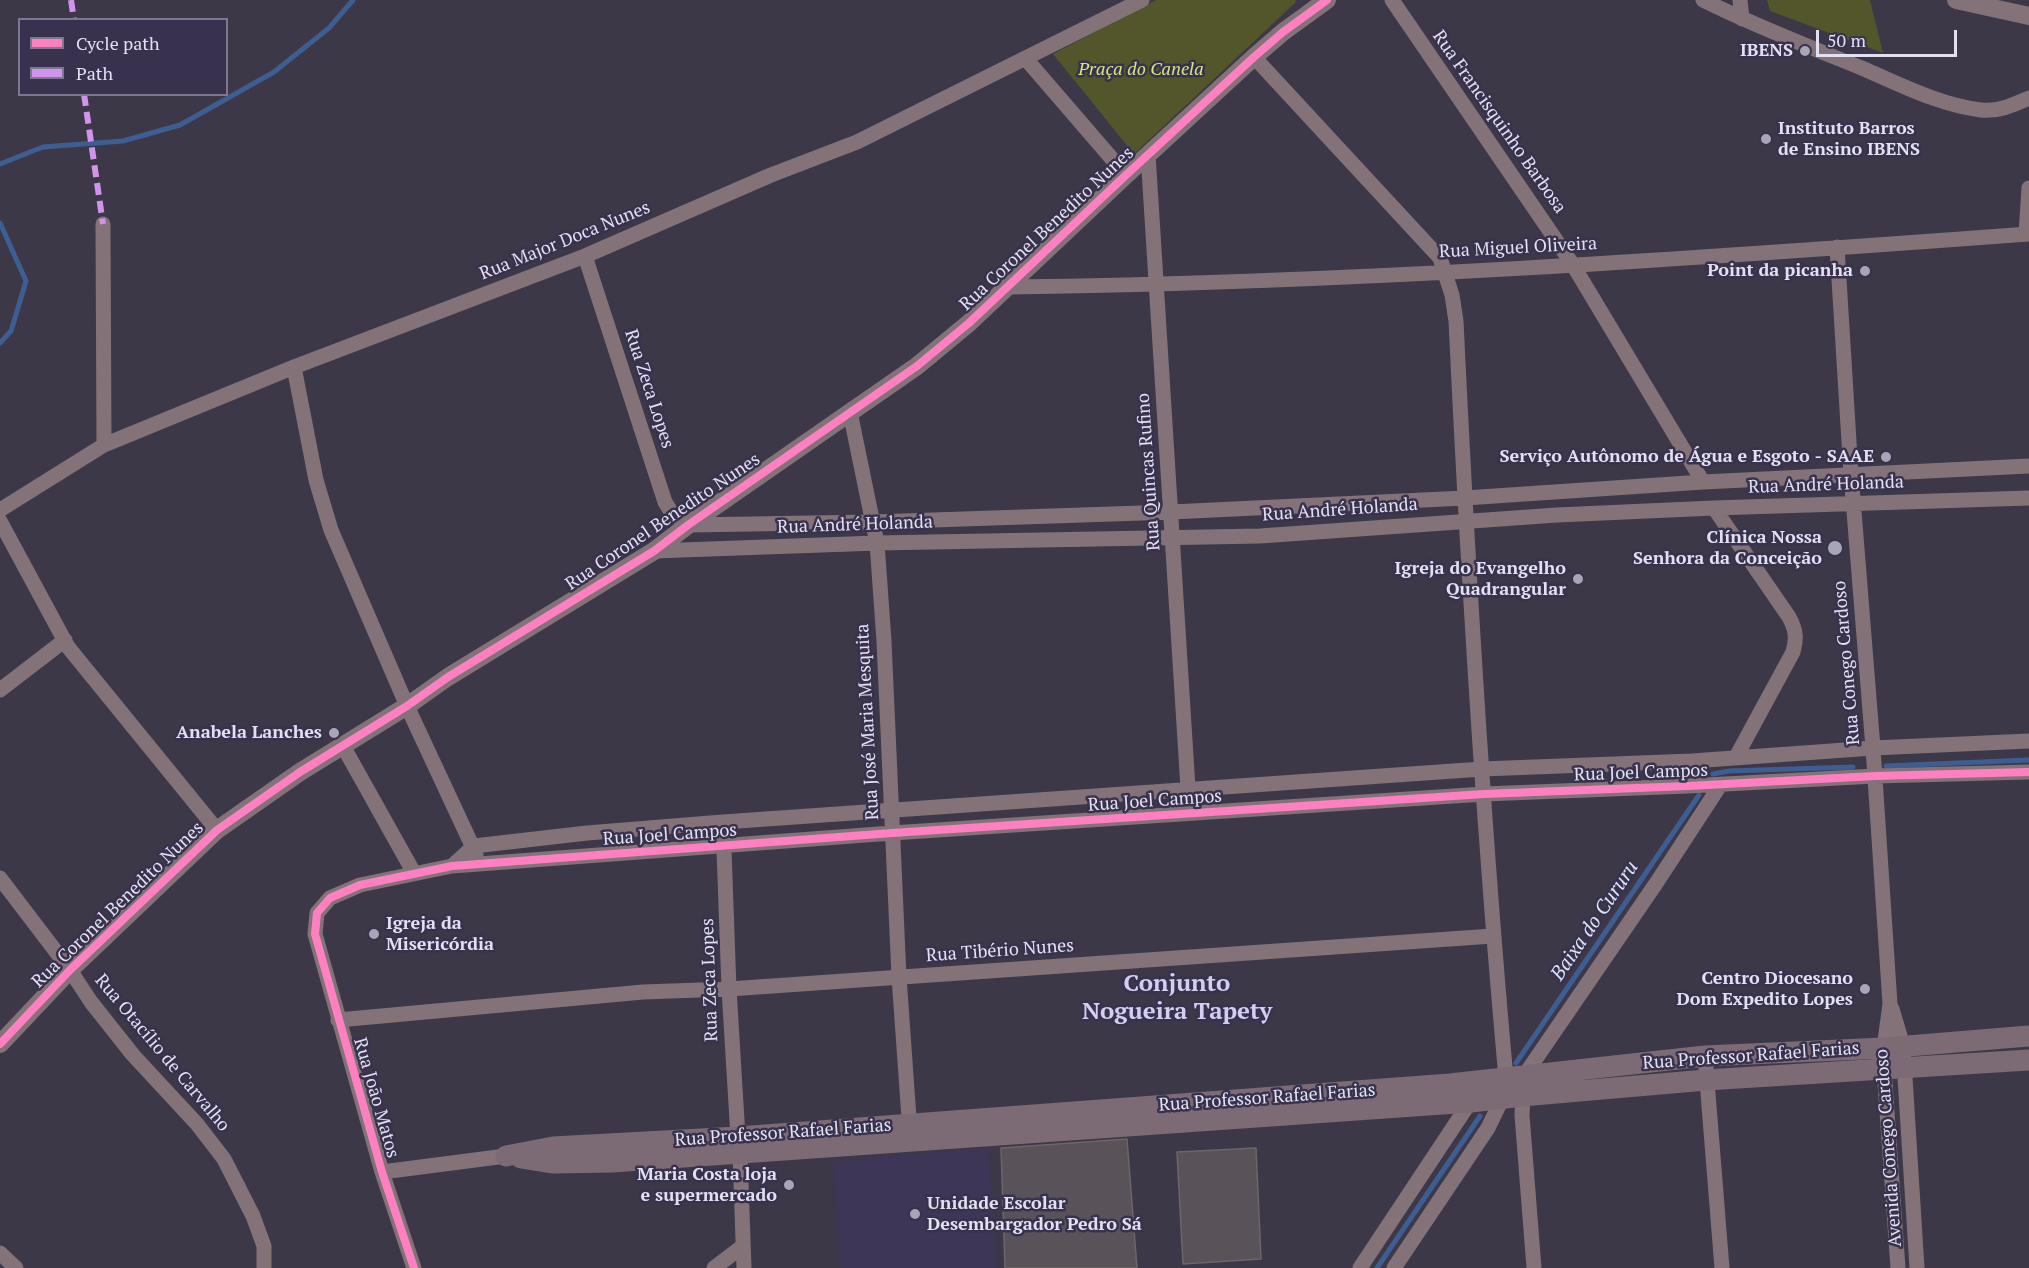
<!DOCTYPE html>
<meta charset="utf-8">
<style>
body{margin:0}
#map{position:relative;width:2029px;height:1268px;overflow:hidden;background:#3c3848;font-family:"PT Serif",serif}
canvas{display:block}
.legend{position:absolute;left:18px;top:18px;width:210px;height:78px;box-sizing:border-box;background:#38324e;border:2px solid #7c788f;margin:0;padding:8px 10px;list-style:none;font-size:18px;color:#e2e0f1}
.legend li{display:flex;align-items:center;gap:12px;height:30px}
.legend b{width:30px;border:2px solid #7c788f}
.scale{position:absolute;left:1816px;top:30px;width:141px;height:27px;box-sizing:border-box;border:3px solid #e2e0f1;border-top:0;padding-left:8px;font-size:18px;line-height:21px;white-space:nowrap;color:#e2e0f1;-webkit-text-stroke:4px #38324e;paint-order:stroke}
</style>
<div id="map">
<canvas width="2029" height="1268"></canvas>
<ul class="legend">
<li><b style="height:8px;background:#ff80c0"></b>Cycle path</li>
<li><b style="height:8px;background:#d193ec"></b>Path</li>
</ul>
<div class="scale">50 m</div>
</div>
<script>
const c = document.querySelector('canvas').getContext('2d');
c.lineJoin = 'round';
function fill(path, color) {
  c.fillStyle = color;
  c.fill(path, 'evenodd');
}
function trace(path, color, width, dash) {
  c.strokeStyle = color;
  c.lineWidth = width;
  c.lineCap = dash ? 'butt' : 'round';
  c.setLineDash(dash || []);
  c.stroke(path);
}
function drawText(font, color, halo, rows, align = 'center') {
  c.font = font + ' "PT Serif",serif';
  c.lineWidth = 5;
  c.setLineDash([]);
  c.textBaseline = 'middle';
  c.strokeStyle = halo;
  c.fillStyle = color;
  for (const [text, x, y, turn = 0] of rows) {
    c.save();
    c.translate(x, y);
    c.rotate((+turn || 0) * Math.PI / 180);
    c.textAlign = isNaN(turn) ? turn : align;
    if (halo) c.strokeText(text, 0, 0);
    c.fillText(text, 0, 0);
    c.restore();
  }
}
fill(new Path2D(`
 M988,1148L997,1268H841L833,1161Z`), '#3d3656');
fill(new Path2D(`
 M1156,0H1295L1296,2L1134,154L1053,54Z
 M1767,0H1870L1883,53L1770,11Z`), '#52562a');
trace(new Path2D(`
 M0,164L43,147L123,141L180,125L274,72L329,28L353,0
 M0,223L26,281L11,331L0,343
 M1886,766L2029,760
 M1713,774L1729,771L1853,767
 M1516,1063L1699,795
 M1377,1268L1480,1116`), '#3d5e92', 5);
const building = new Path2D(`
 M1127,1139L1137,1268H1005L1001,1148Z
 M1256,1148L1261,1259L1183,1264L1177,1152Z`);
fill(building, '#5a5259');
trace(building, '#6e656a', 1.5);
trace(new Path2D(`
 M1392,0L1573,265L1703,482
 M1703,0C1755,26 1810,47 1864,69C1901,85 1940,105 1981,110C1998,112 2013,105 2029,98
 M1740,0L1742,19
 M1254,57L1440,258L1452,295L1456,321C1468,573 1483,826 1506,1078L1502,1099L1488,1128L1394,1268
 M1026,59L1126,175
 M1148,154L1188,788
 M103,224L104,445
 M2026,234L2029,188
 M1837,247L1851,474L1873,748L1890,1004L1884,1048V1069L1898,1268
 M585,256L665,502L673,515L688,525L874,522L1171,512L1465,498L1703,482L2029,466
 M1009,287C1349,283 1689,259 2029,234
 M294,367L316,480L331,530L407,706L476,854
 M850,412L877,543L884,641L899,977L910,1132
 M1714,508L1789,617C1796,630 1797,638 1793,652L1736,757
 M0,510L104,445L294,367L585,256L771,175L857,142L1142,0
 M0,521L68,647L217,830
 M654,551L877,543L1260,536L1557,515L1714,508L2029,498
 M0,690L65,640
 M343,746L414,873
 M723,822L729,989L738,1137
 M452,866L474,846L587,833L723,822L1482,769L1692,761L1873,748L2029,741
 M0,878L70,970L91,1002L133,1055L197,1124L224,1159L253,1216L264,1246V1268
 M1892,1009L1903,1046L1917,1268
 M338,1020L643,992L729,989L1493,936
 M1705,1056L1722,1268
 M740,1153L744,1268
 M382,1172L506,1156
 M0,1253L16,1268
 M414,1268L382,1172L315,934L317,913L330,898L360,885L452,866L892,833L1484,794L1688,786L1875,776L2029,772
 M714,1268L743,1246
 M1360,1268L1474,1096
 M1534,1268L1522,1115L1524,1076L1657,882L1721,784`), '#837378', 15);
trace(new Path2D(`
 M1956,0L2029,16
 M0,1044L70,970L217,830L300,772L407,706L448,677L654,551L688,525L917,366L969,323L1126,175L1254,57L1283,32L1327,0`), '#837378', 18);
trace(new Path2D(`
 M506,1156L553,1147L738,1137L1450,1084L1705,1056L1884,1048L2029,1036
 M521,1158L552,1163L612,1162L1471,1102L1522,1096L1706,1080L2029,1060`), '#7c6b75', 21);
trace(new Path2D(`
 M71,0L74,20
 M84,94L103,224`), '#d193ec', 6, [12, 6]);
trace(new Path2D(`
 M0,1044L70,970L217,830L300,772L407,706L448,677L654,551L688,525L917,366L969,323L1126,175L1254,57L1283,32L1327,0
 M414,1268L382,1172L315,934L317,913L330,898L360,885L452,866L892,833L1484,794L1688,786L1875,776L2029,772`), '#ff80c0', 8);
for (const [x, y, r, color] of [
 [1805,51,6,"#a8a5b6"],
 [1766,139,6,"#a8a5b6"],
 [1865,271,6,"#a8a5b6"],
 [1886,457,6,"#a8a5b6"],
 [1835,548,8,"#a8a5b6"],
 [1578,579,6,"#a8a5b6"],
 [334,733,6,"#a8a5b6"],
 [374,934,6,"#a8a5b6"],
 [1865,989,6,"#a8a5b6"],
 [789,1185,6,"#a8a5b6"],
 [915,1214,6,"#a8a5b6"]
]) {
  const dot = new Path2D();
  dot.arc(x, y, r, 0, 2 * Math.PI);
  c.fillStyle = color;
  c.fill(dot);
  trace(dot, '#38324e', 2);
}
drawText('bold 18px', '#e2e0f1', '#38324e', [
 ["IBENS",1793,51],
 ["Instituto Barros",1778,129,"left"],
 ["de Ensino IBENS",1778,150,"left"],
 ["Point da picanha",1853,271],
 ["Serviço Autônomo de Água e Esgoto - SAAE",1874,457],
 ["Clínica Nossa",1822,538],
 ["Senhora da Conceição",1822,559],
 ["Igreja do Evangelho",1566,569],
 ["Quadrangular",1566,590],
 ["Anabela Lanches",322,733],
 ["Igreja da",386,924,"left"],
 ["Misericórdia",386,945,"left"],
 ["Centro Diocesano",1853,979],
 ["Dom Expedito Lopes",1853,1000],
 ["Maria Costa loja",777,1175],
 ["e supermercado",777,1196],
 ["Unidade Escolar",927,1204,"left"],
 ["Desembargador Pedro Sá",927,1225,"left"]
], 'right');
drawText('italic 18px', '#d9e47e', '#38324e', [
 ["Praça do Canela",1141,70]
]);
drawText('18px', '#e2e0f1', '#38324e', [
 ["Rua Francisquinho Barbosa",1499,122,55],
 ["Rua Coronel Benedito Nunes",1047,229,-43],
 ["Rua Major Doca Nunes",565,241,-22],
 ["Rua Miguel Oliveira",1518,248,-3],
 ["Rua Zeca Lopes",649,389,72],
 ["Rua Quincas Rufino",1149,472,-94],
 ["Rua André Holanda",1826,485,-2],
 ["Rua André Holanda",1340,510,-4],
 ["Rua Coronel Benedito Nunes",663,522,-34],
 ["Rua André Holanda",855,525,-2],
 ["Rua Conego Cardoso",1847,663,-95],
 ["Rua José Maria Mesquita",868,722,-93],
 ["Rua Joel Campos",1641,773,-2],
 ["Rua Joel Campos",1155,801,-4],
 ["Rua Joel Campos",670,835,-4],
 ["Rua Coronel Benedito Nunes",118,905,-44],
 ["Rua Tibério Nunes",1000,951,-4],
 ["Rua Zeca Lopes",710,980,-92],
 ["Rua Otacílio de Carvalho",162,1053,50],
 ["Rua Professor Rafael Farias",1751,1056,-4],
 ["Rua João Matos",376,1098,74],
 ["Rua Professor Rafael Farias",1267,1098,-4],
 ["Rua Professor Rafael Farias",783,1133,-4],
 ["Avenida Conego Cardoso",1889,1148,-94]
]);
drawText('italic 20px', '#dae5f6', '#38324e', [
 ["Baixa do Cururu",1595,921,-56]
]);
drawText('bold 24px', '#d4cff1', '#38324e', [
 ["Conjunto",1177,984],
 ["Nogueira Tapety",1177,1012]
]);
</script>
